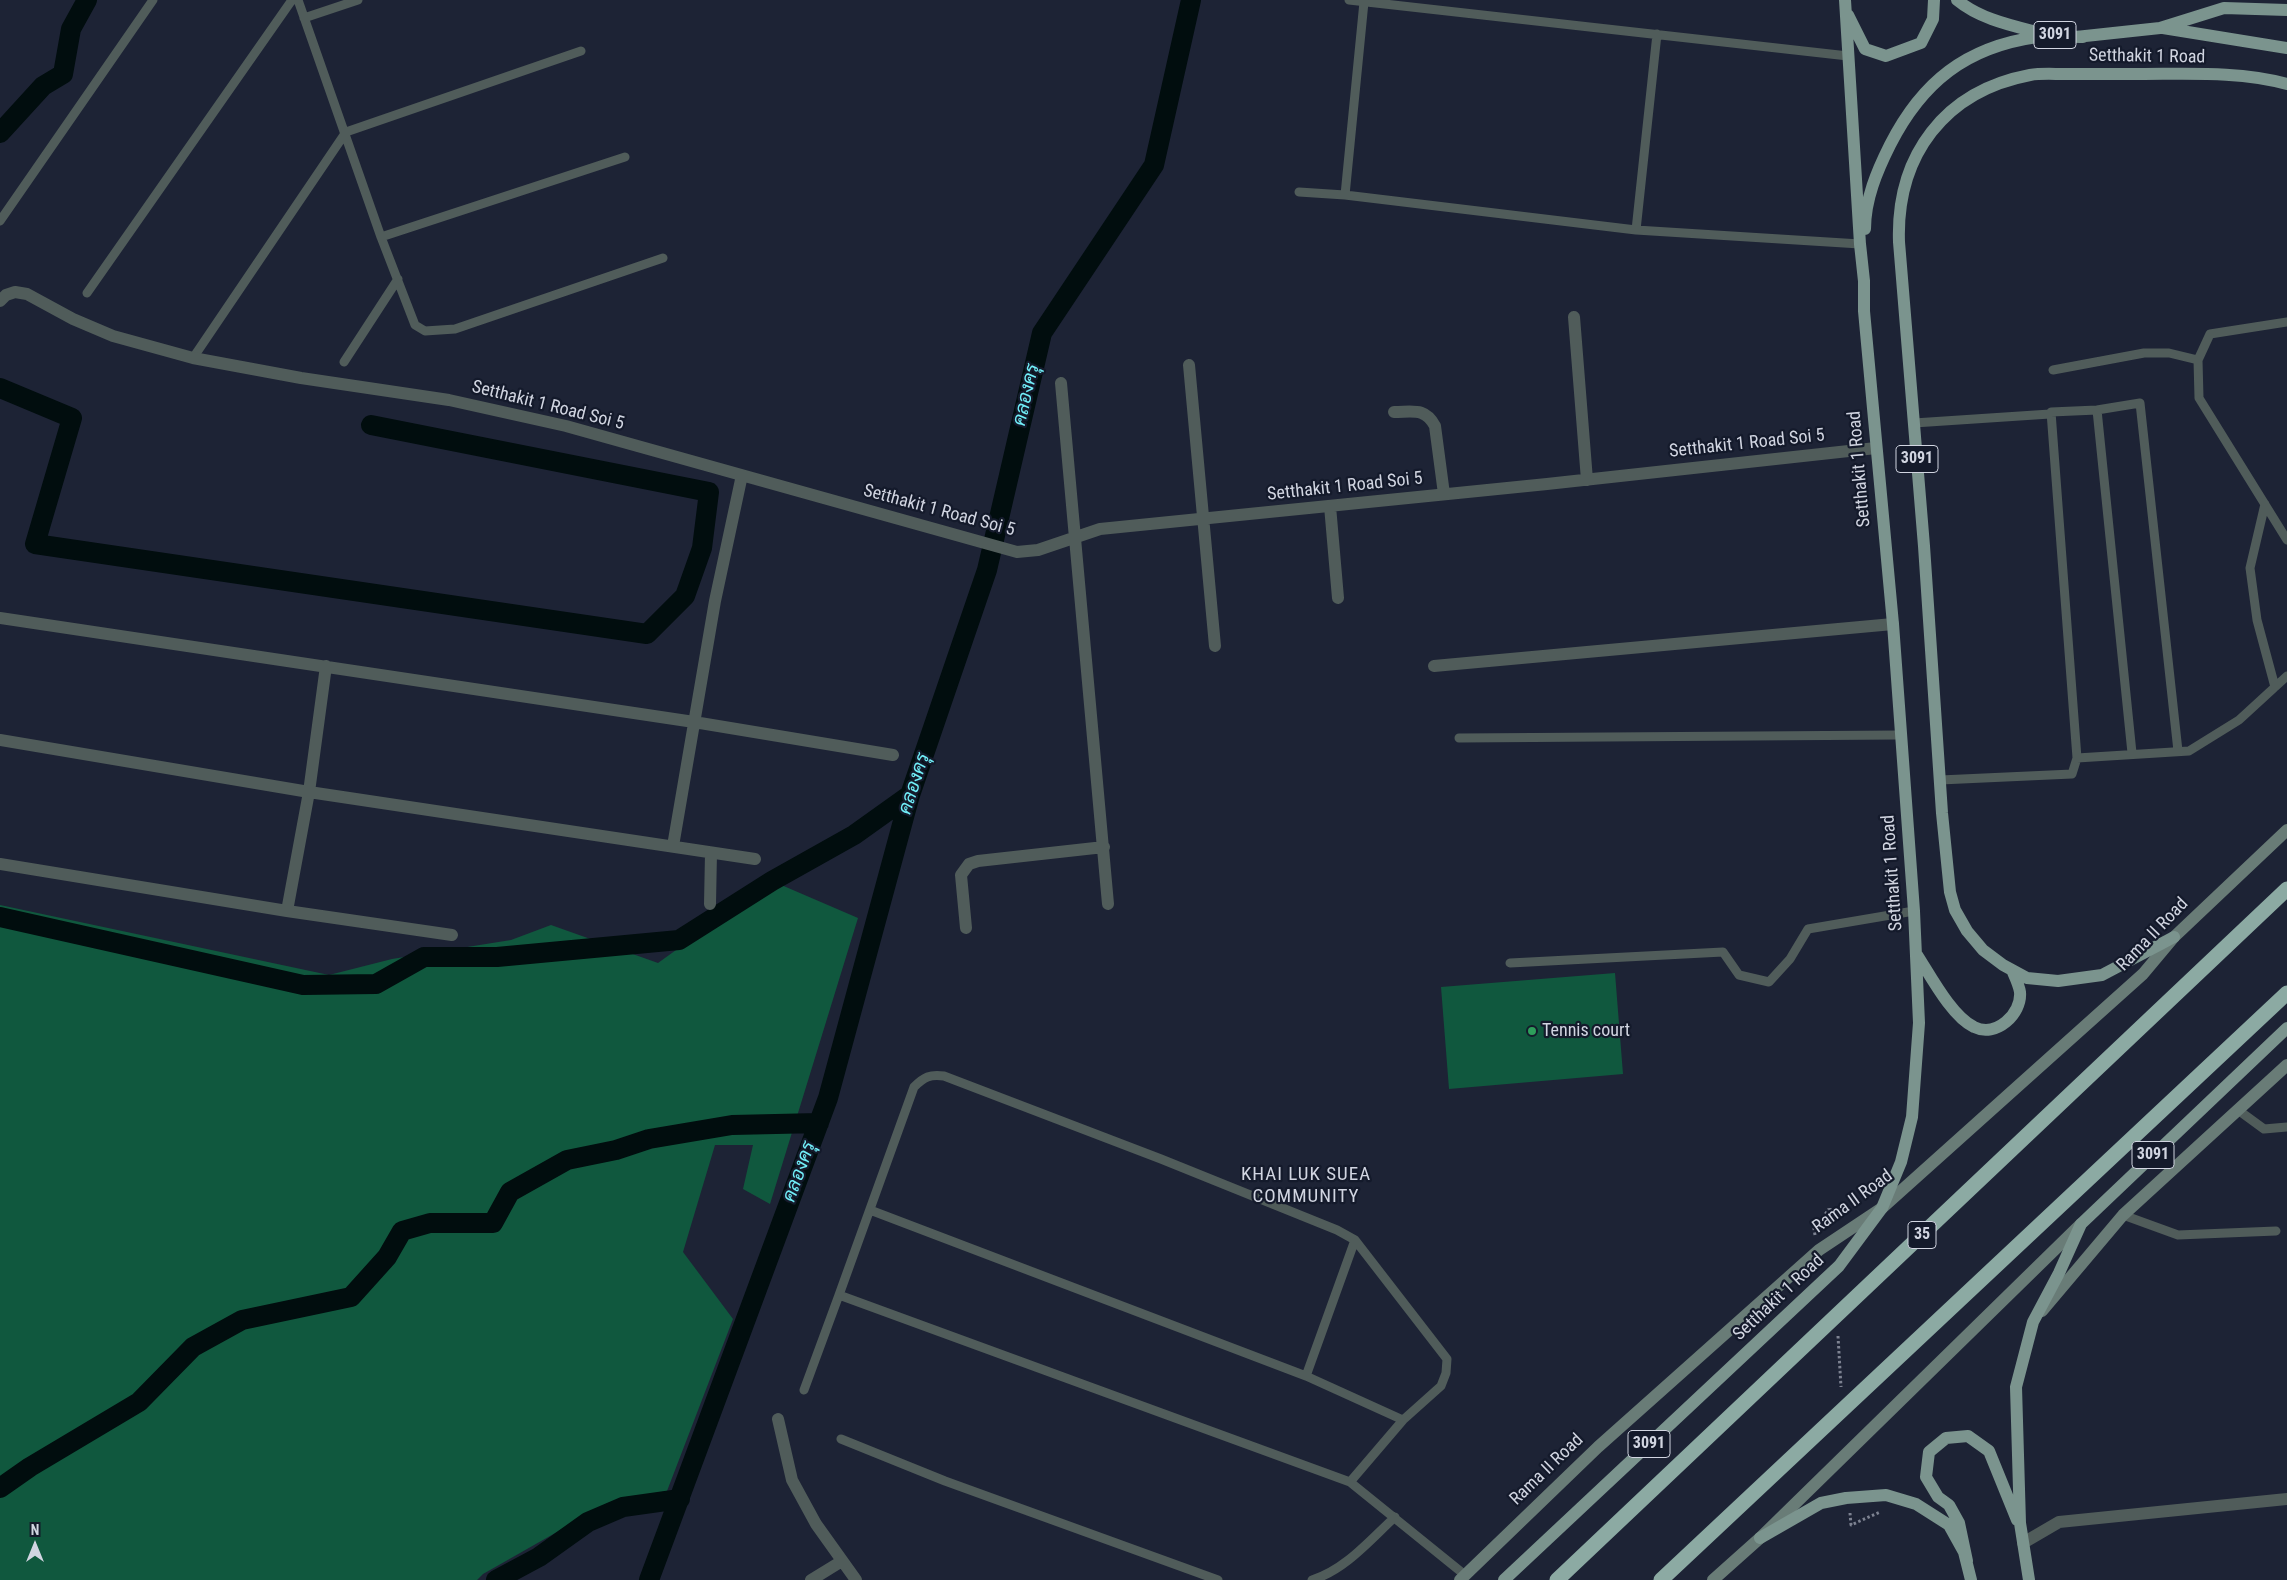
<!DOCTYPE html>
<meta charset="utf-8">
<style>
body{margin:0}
#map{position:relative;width:2287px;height:1580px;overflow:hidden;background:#1d2335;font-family:"Roboto Condensed",sans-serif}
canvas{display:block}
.north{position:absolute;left:10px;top:1520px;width:50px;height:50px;-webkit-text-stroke:4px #141a2b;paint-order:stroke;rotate:0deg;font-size:14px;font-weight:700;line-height:20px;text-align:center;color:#d1d5e1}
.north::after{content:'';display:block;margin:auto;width:18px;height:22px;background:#d1d5e1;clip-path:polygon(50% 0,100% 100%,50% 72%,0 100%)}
</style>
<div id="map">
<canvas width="2287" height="1580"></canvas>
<div class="north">N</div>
</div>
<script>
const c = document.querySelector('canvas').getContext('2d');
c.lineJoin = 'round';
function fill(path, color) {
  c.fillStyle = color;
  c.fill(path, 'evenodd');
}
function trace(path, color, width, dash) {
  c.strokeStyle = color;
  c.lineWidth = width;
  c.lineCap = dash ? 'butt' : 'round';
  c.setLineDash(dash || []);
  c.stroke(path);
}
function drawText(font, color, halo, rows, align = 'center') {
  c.font = font + ' "Roboto Condensed",Sarabun,sans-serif';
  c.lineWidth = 4.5;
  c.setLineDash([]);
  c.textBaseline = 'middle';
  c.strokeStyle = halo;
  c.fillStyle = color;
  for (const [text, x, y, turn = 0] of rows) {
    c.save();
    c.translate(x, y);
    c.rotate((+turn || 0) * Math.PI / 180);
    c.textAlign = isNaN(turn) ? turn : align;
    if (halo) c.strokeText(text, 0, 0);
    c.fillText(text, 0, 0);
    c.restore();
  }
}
fill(new Path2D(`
 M772,881L858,918L770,1204L743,1189L753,1145H715L683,1252L733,1319L667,1491L608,1503L483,1574L477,1580H0V905L329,975L392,959L511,940L551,925L658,963Z
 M1615,973L1623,1074L1449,1089L1441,987Z`), '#10583e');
trace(new Path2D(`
 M0,133L43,86L63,74L71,29L87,0
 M0,388L72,418L35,544L647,634L685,596L702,548L709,492L371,425
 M0,917L303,985L376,984L424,957H497L679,940L772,881L854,835L910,795
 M0,1488L30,1467L139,1402L193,1347L242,1320L351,1297L387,1257L402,1231L430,1223H493L510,1192L567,1160L616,1150L649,1139L732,1125L819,1123
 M496,1580L539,1557L588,1522L623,1507L680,1499
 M649,1580L828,1098L910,795L987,570L1042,333L1154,165L1191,0`), '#010d0e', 20);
trace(new Path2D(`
 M1830,1208L1831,1225
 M1815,1235L1814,1229L1829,1209
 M1838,1336L1841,1387
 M1850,1513L1851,1525L1880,1512`), '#7d8291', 3, [2.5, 2.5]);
trace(new Path2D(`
 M298,0L381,237L415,325L425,331L455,329L663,258
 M1349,0L1848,56
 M304,18L358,0
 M1299,192L1345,195L1636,230L1860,244
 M1345,195L1364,2
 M0,221L153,0
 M1636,230L1657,34
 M381,237L625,157
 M87,293L292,0
 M2287,322L2210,334L2198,360L2199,398L2287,540
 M193,358L346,132L581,51
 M344,362L398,279
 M2053,370L2144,353H2169L2198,360
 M2097,410L2132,753
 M1914,423L2050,414
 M2265,504L2250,568L2257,620L2275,687
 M1459,738L1899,735
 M2178,751L2140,403L2097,410L2051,412L2077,758L2189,751L2239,720L2287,676
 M1940,780L2072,774L2077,758
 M1510,963L1723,952L1739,975L1769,982L1790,959L1808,929L1914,911
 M2238,1110L2264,1129L2287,1127
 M870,1210L1306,1376L1403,1420
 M2123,1215L2178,1235L2276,1231
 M1306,1376L1355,1240
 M804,1390L839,1295
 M841,1439L945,1481L1218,1580
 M1350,1482L1403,1420L1441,1386L1446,1373L1447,1359L1355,1240L1337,1230L1161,1159L944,1076C930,1074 924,1077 914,1087L839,1295L1350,1482L1465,1575
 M1312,1580C1345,1570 1370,1540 1395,1517`), '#505c5a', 9);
trace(new Path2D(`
 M0,301L6,295L15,292L27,294L73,319L113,336L193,358L301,378L449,400L566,426L1017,552L1038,550L1100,529L1547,484L1876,448
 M1574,317L1587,480
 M1189,365L1215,646
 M1061,383L1108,904
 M1394,412C1412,412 1425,407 1435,426L1444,494
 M1330,506L1338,598
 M0,618L694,722L893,755
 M1434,666L1893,624
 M0,740L309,792L755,859
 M673,846L715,601L742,475
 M0,864L287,911L452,935
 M710,904L711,853
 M287,911L309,792L326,666
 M966,928L961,875L969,864L978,861L1104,847
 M778,1419L792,1480L816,1524L856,1580
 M2023,1543L2059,1522L2287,1499
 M811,1580L842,1561`), '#505c5a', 12);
trace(new Path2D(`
 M2042,1311L2123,1215L2287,1065
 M1460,1580L1598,1447L1819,1250L1882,1208L2143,974L2174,937L2287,830
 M1713,1580L1760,1538L2081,1224`), '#697c77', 12);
trace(new Path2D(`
 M1957,0C1981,20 2014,26 2044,34
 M1848,15L1865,49L1886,56L1921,43L1933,19L1934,0
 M2163,28L2287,48
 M2076,37L2160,28L2224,8L2287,10
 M1865,229C1865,199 1877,171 1890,145C1922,82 1966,47 2037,37C2052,35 2068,37 2083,37
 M2174,937L2102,975L2058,981L2027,978L2003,965L1983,950L1967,931L1955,910L1950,892L1942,813L1924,546L1899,242C1896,155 1945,91 2030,75C2041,73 2053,74 2064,74C2089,74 2115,74 2140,74C2188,74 2241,71 2287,84
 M1917,955C1930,975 1952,1017 1974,1027C1996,1038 2022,1014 2020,992C2019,985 2015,977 2012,970
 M1760,1538L1821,1503L1846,1498L1886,1495L1916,1504L1949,1525L1964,1552L1971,1580
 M1967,1561L1959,1523L1949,1505L1938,1497L1926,1477L1929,1452L1946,1438L1968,1436L1989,1451L2017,1520
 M1504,1580L1839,1266L1882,1208L1901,1162L1912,1117L1919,1023L1914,911L1893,624L1864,311V281L1860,244L1845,0
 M2029,1580L2020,1523L2016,1387L2033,1322L2059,1273L2081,1224L2287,1028`), '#7b948e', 12);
trace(new Path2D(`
 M1557,1580L2287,889
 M1661,1580L2287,993`), '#8caaa3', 15);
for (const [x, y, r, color] of [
 [1532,1031,5,"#2e9e5b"]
]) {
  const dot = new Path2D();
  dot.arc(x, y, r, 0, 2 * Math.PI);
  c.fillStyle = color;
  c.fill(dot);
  trace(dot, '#141a2b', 2);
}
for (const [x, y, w] of [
 [2055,35,42],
 [1917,459,42],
 [2153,1155,42],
 [1922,1235,28],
 [1649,1444,42]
]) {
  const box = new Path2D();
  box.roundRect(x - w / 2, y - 13.5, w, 27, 4);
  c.fillStyle = '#141a2b';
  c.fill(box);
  trace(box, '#d1d5e1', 1);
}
drawText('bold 16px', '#d1d5e1', null, [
 ["3091",2055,35],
 ["3091",1917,459],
 ["3091",2153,1155],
 ["35",1922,1235],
 ["3091",1649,1444]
]);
drawText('18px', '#d1d5e1', '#141a2b', [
 ["Setthakit 1 Road",2147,57,1],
 ["Setthakit 1 Road Soi 5",548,406,14],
 ["Setthakit 1 Road Soi 5",1747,444,-6],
 ["Setthakit 1 Road",1860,469,-95],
 ["Setthakit 1 Road Soi 5",1345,487,-6],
 ["Setthakit 1 Road Soi 5",939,511,15],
 ["Setthakit 1 Road",1893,873,-94],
 ["Rama II Road",2153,935,-46],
 ["Rama II Road",1853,1202,-36],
 ["Setthakit 1 Road",1779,1298,-43],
 ["Rama II Road",1547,1470,-44]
]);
drawText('18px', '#d1d5e1', '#141a2b', [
 ["Tennis court",1542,1031]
], 'left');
drawText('italic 19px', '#71eff9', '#141a2b', [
 ["คลองครุ",1027,395,-77],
 ["คลองครุ",915,784,-72],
 ["คลองครุ",800,1172,-70]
]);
c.letterSpacing = '1px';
drawText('19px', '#d1d5e1', '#141a2b', [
 ["KHAI LUK SUEA",1306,1175],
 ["COMMUNITY",1306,1197]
]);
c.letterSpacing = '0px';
</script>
